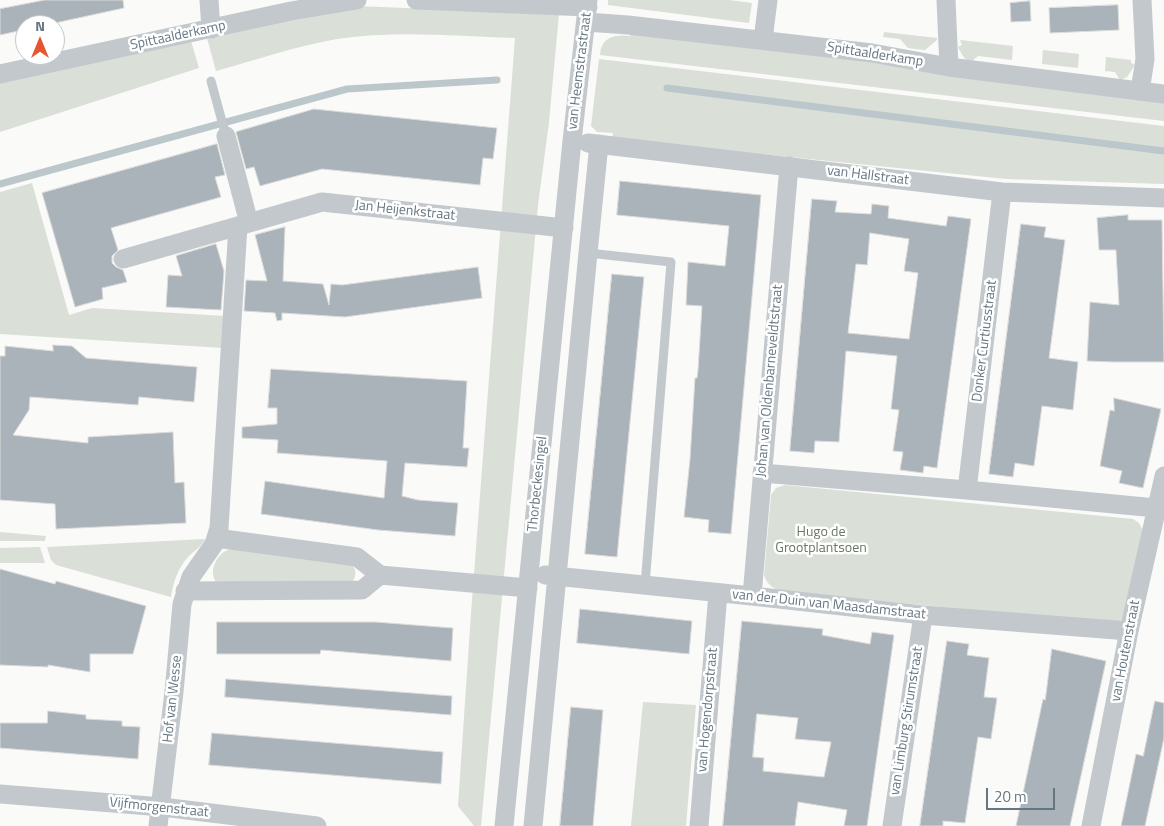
<!DOCTYPE html>
<style>
body{margin:0}
#map{position:relative;width:1164px;height:826px;overflow:hidden;background:#fafaf8;font-family:"Titillium Web",sans-serif}
canvas{display:block}
.north{position:absolute;left:15px;top:15px;width:50px;height:50px;box-sizing:border-box;background:#fff;border:1px solid #c1c8cd;border-radius:50%;rotate:0deg;font-size:14px;font-weight:700;line-height:20px;text-align:center;color:#657683}
.north::after{content:'';display:block;margin:auto;width:18px;height:22px;background:#e4572e;clip-path:polygon(50% 0,100% 100%,50% 72%,0 100%)}
.scale{position:absolute;left:986px;top:788px;width:69px;height:22px;box-sizing:border-box;border:2px solid #657683;border-top:0;padding-left:6px;font-size:15px;line-height:18px;white-space:nowrap;color:#657683;-webkit-text-stroke:4px #fff;paint-order:stroke}
</style>
<div id="map">
<canvas width="1164" height="826"></canvas>
<div class="north">N</div>
<div class="scale">20 m</div>
</div>
<script>
const c = document.querySelector('canvas').getContext('2d');
c.lineJoin = 'round';
function fill(path, color) {
  c.fillStyle = color;
  c.fill(path, 'evenodd');
}
function trace(path, color, width, dash) {
  c.strokeStyle = color;
  c.lineWidth = width;
  c.lineCap = dash ? 'butt' : 'round';
  c.setLineDash(dash || []);
  c.stroke(path);
}
function drawText(font, color, halo, rows, align = 'center') {
  c.font = font + ' "Titillium Web",sans-serif';
  c.lineWidth = 5;
  c.setLineDash([]);
  c.textBaseline = 'middle';
  c.strokeStyle = halo;
  c.fillStyle = color;
  for (const [text, x, y, turn = 0] of rows) {
    c.save();
    c.translate(x, y);
    c.rotate((+turn || 0) * Math.PI / 180);
    c.textAlign = isNaN(turn) ? turn : align;
    if (halo) c.strokeText(text, 0, 0);
    c.fillText(text, 0, 0);
    c.restore();
  }
}
fill(new Path2D(`
 M608,0H729L752,3L749,23L608,5Z
 M356,6L559,14L549,122L538,205L481,826H474L458,806L471,613L515,38C456,36 396,30 337,39C296,46 256,60 216,71L207,38Z
 M631,31L891,63L1164,103V121L600,55C601,37 615,34 630,36Z
 M884,32L937,38V40L925,50L908,48L900,39L883,37Z
 M960,40L1013,46L1012,60L978,56L971,62C964,60 961,53 958,47L962,45Z
 M191,41L199,68L0,132V82Z
 M1043,50L1079,54L1078,68L1042,64Z
 M1106,57L1131,60V63L1135,65L1127,77L1120,80L1115,72L1105,71Z
 M599,59L1164,126V184L1006,179L612,139L613,133L597,132L591,126Z
 M32,183L69,315L92,308L225,316L223,348L0,334V192Z
 M785,485L1133,519L1139,523L1145,534L1125,618L1115,624L781,591C772,588 767,584 764,575L771,495L776,488Z
 M0,532L46,536L45,541H0Z
 M205,539C201,547 194,551 188,557C178,568 173,583 171,597L56,565L51,560L47,547Z
 M40,547L45,563H0V548Z
 M230,549L352,565C357,570 356,577 352,582L338,581L216,582C208,571 217,553 230,549Z
 M643,702L696,705L686,826H631Z`), '#dadfd7');
trace(new Path2D(`
 M667,88L1164,151
 M0,184L347,89L497,80`), '#bbc7cb', 7);
const building = new Path2D(`
 M45,0H123L124,8L46,25H22L23,30L0,35V9Z
 M1030,1L1031,21L1011,22L1010,3Z
 M1118,5L1119,30L1050,33L1049,8Z
 M314,109L497,128L493,159L483,158L480,185L322,169L260,186L254,167L246,169L236,132Z
 M217,144L225,175L215,177L221,197L111,228L118,250L112,256V263L116,267L123,270L127,282L102,288L103,299L75,307L42,193Z
 M620,181L761,195L731,534L708,532L709,520L684,517L690,459L695,378H697L698,370L702,306L686,305L688,262L725,266L729,226L617,215Z
 M812,199L837,201L835,212L871,214L872,204L889,206L888,218L946,226L948,216L971,219L937,468L924,466L923,473L900,470L903,452L893,451L899,410L891,409L897,356L846,351L839,442L815,441L814,453L790,451ZM870,233L909,239L904,271L918,273L909,339L848,333L856,264L867,265Z
 M1128,215V220H1162L1164,362H1113L1087,361L1090,302L1119,305L1116,250H1099L1097,218Z
 M1021,224L1046,227L1044,237L1065,240L1049,358L1078,362L1073,410L1042,406L1034,466L1015,463L1013,477L989,474Z
 M285,227L283,281L323,284L329,305L331,284L342,285L478,267L482,298L345,317L282,313V320L277,321L275,313L244,311L246,280L267,281L255,235Z
 M216,244L224,271L221,310L166,307L168,275L182,276L176,256Z
 M612,274L644,277L617,557L585,554Z
 M53,345L72,346L86,358L197,367L194,402L139,397L138,405L30,397L29,410L13,435L88,443V437L173,432L175,483L184,482L186,523L56,529L55,504L0,500V356H5V346L53,351Z
 M271,369L467,381L463,448H469L467,467L405,463L402,496L418,500L458,503L455,536L378,530L261,514L265,481L384,498L387,461L277,453L278,440L242,438V427L277,424V408H268Z
 M1114,398L1161,409L1143,488L1119,483L1122,471L1100,466L1110,410L1114,411Z
 M0,569L55,584L56,581L146,606L133,654H90V672L48,665V667L0,665Z
 M580,609L692,621L689,654L577,643Z
 M742,621L823,629L822,635L870,644L872,632L894,635L867,826H844L847,810L798,802L795,826H723ZM757,714L798,718L795,739L831,742L824,777L763,771L764,758L753,757Z
 M217,622H375L453,628L451,661L321,650L320,654H217Z
 M947,641L969,644L967,655L989,658L984,697L997,698L991,739L978,737L965,823L943,821V826H920Z
 M1052,649L1106,661L1070,826H1016L1043,699L1045,700Z
 M226,679L452,696L451,715L225,697Z
 M1155,701L1164,703V738L1145,826H1121L1136,754L1143,756Z
 M571,707L603,710L593,826H560Z
 M48,711L86,715V719L122,721V726L140,727L138,759L0,748V723H47Z
 M212,733L443,752L441,784L209,765Z`);
fill(building, '#aab3b9');
trace(building, '#dcdcda', 1);
trace(new Path2D(`
 M211,81L226,136
 M588,253L671,262L645,585`), '#c3c8cc', 9);
trace(new Path2D(`
 M209,0L211,29
 M416,0L588,7
 M946,0L949,67
 M586,22L628,25L872,53L949,67L1164,94
 M763,40L768,0
 M0,74L291,11L357,0
 M1140,91L1145,59L1142,0
 M226,136L249,223
 M588,143L1002,192L1164,198
 M123,259L322,202L564,228
 M762,473L967,490L1156,508
 M967,490L1002,192
 M216,538L357,557L380,575L528,588
 M545,575L752,596L923,615L1129,631
 M185,591L362,590L380,575
 M752,596L789,166
 M0,794L162,807L317,826
 M158,826L174,692L182,604L191,577L214,544L219,528L238,226
 M504,826L572,141L588,0
 M533,826L588,253L599,144
 M699,826L718,593
 M892,826L923,615
 M1091,826L1129,631L1164,476`), '#c3c8cc', 19);
drawText('14px', '#657683', '#fff', [
 ["Spittaalderkamp",178,36,-12],
 ["Spittaalderkamp",875,55,9],
 ["van Heemstrastraat",580,71,-83],
 ["van Hallstraat",868,176,7],
 ["Jan Heijenkstraat",405,211,6],
 ["Donker Curtiusstraat",985,341,-83],
 ["Johan van Oldenbarneveldtstraat",770,381,-85],
 ["Thorbeckesingel",538,484,-84],
 ["van der Duin van Maasdamstraat",829,605,6],
 ["van Houtenstraat",1126,651,-79],
 ["Hof van Wesse",173,699,-84],
 ["van Hogendorpstraat",708,710,-85],
 ["van Limburg Stirumstraat",907,721,-81],
 ["Vijfmorgenstraat",159,808,6]
]);
drawText('14px', '#687a64', '#fff', [
 ["Hugo de",821,533],
 ["Grootplantsoen",821,549]
]);
</script>
